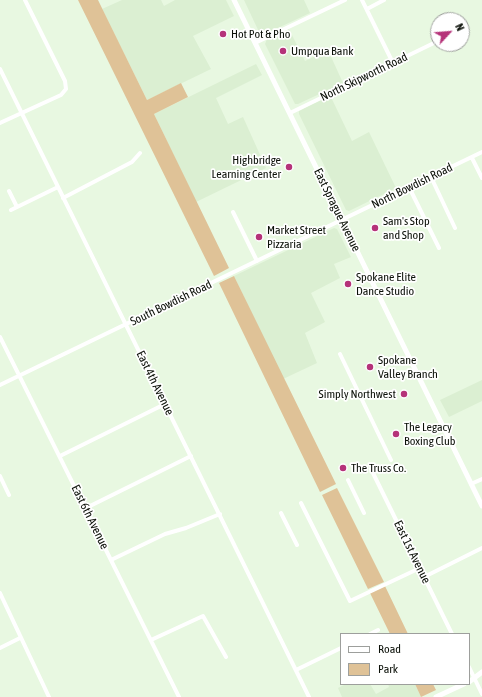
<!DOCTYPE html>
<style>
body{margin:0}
#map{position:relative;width:482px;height:697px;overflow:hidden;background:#e8f8e1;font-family:"Asap Condensed",sans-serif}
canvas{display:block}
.legend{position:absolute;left:340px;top:633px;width:130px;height:52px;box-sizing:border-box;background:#fff;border:1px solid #9d9f9c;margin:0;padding:5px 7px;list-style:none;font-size:12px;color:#0b1008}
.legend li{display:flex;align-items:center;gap:8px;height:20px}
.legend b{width:20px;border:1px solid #9d9f9c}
.north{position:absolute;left:430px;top:12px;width:40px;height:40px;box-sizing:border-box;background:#fff;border:1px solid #9d9f9c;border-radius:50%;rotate:64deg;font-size:11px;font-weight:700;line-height:16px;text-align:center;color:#0b1008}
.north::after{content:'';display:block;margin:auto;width:14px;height:18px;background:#b53279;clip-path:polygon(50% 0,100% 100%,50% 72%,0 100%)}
</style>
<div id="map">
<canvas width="482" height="697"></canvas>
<ul class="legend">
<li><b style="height:5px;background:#fff"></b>Road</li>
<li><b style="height:11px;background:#dfc297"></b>Park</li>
</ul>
<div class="north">N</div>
</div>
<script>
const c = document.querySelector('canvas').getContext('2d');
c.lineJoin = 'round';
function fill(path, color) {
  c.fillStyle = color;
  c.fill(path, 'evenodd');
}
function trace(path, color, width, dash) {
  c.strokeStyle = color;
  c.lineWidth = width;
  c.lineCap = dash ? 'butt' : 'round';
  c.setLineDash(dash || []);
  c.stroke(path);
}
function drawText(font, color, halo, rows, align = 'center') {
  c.font = font + ' "Asap Condensed",sans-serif';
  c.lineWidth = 3.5;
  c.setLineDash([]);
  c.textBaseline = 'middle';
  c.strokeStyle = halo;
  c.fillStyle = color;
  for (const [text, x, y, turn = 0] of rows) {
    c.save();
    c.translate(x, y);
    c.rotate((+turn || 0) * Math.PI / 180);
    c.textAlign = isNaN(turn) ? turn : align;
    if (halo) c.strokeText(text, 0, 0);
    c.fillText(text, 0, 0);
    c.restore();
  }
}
fill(new Path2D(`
 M122,0H161L164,6L175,0H226L234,16L193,36L211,69L147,100L102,9Z
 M244,0H304L310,13L263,35L260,34Z
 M289,29L305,61L328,50L343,83L298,104H295L265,44L267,39Z
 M256,64L262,75L216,98L228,124L243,117L266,168L196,202L154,114Z
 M330,95L352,141L369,132L396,188L349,211L346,210L299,114V111Z
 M334,228L337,229L351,257L334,264L340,278L311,293L325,322L305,333L317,363L283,379L234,276Z
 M482,380V401L449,417L440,400Z
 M346,684H370L376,694L389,687L388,684H415L421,697H342L338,688Z`), '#dbefd2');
fill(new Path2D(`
 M78,0H98L147,100L181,83L188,97L154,114L229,268L214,276Z
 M234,276L336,484L320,492L219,283Z
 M337,488L384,582L368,589L322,495Z
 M385,586L408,634H390L370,593Z
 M415,684H433L436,690L421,697Z`), '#dfc297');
trace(new Path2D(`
 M362,0L393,63
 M367,9L384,0
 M255,43L345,0
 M0,69L309,697
 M290,113L438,41
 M0,123L61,95L66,89L65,81L25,0
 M472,158L482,178
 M431,177L455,228
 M409,187L439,248
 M9,191L17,207
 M63,198L132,162L140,153
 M11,210L58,187
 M233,212L257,261
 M0,337L179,697
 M340,354L391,460
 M0,385L482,152
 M60,456L165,404
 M371,469L452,634
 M0,476L9,495
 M348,480L364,513
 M471,484L482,479
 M301,503L350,601L420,568
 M86,508L191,456
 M281,513L297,545
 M111,560L165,534L186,528L220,514
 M424,577L482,548
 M0,593L49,697
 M370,634L378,630
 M151,640L203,616L226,657
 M0,648L20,638
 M469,667L482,694
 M296,670L341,648`), '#fff', 4);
trace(new Path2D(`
 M234,0L482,506
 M469,682L482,672
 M436,697L464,684`), '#fff', 5);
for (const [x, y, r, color] of [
 [223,34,4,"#b53279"],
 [283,51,4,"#b53279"],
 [289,167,4,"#b53279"],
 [375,228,4,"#b53279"],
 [259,237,4,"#b53279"],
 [348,284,4,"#b53279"],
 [370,367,4,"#b53279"],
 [404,394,4,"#b53279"],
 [396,434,4,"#b53279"],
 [343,468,4,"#b53279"]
]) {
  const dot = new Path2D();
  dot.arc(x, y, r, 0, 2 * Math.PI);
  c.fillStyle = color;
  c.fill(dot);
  trace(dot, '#fff', 1.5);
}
drawText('12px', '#0b1008', '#fff', [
 ["Hot Pot & Pho",231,34],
 ["Umpqua Bank",291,51],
 ["Highbridge",281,160,"right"],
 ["Learning Center",281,174,"right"],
 ["Sam's Stop",383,221],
 ["and Shop",383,235],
 ["Market Street",267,230],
 ["Pizzaria",267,244],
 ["Spokane Elite",356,277],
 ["Dance Studio",356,291],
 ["Spokane",378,360],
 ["Valley Branch",378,374],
 ["Simply Northwest",396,394,"right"],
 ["The Legacy",404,427],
 ["Boxing Club",404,441],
 ["The Truss Co.",351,468]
], 'left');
drawText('12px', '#0b1008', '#fff', [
 ["North Skipworth Road",364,77,-26],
 ["North Bowdish Road",412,186,-26],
 ["East Sprague Avenue",337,210,64],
 ["South Bowdish Road",171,303,-26],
 ["East 4th Avenue",155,383,64],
 ["East 6th Avenue",90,517,64],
 ["East 1st Avenue",412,552,64]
]);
</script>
